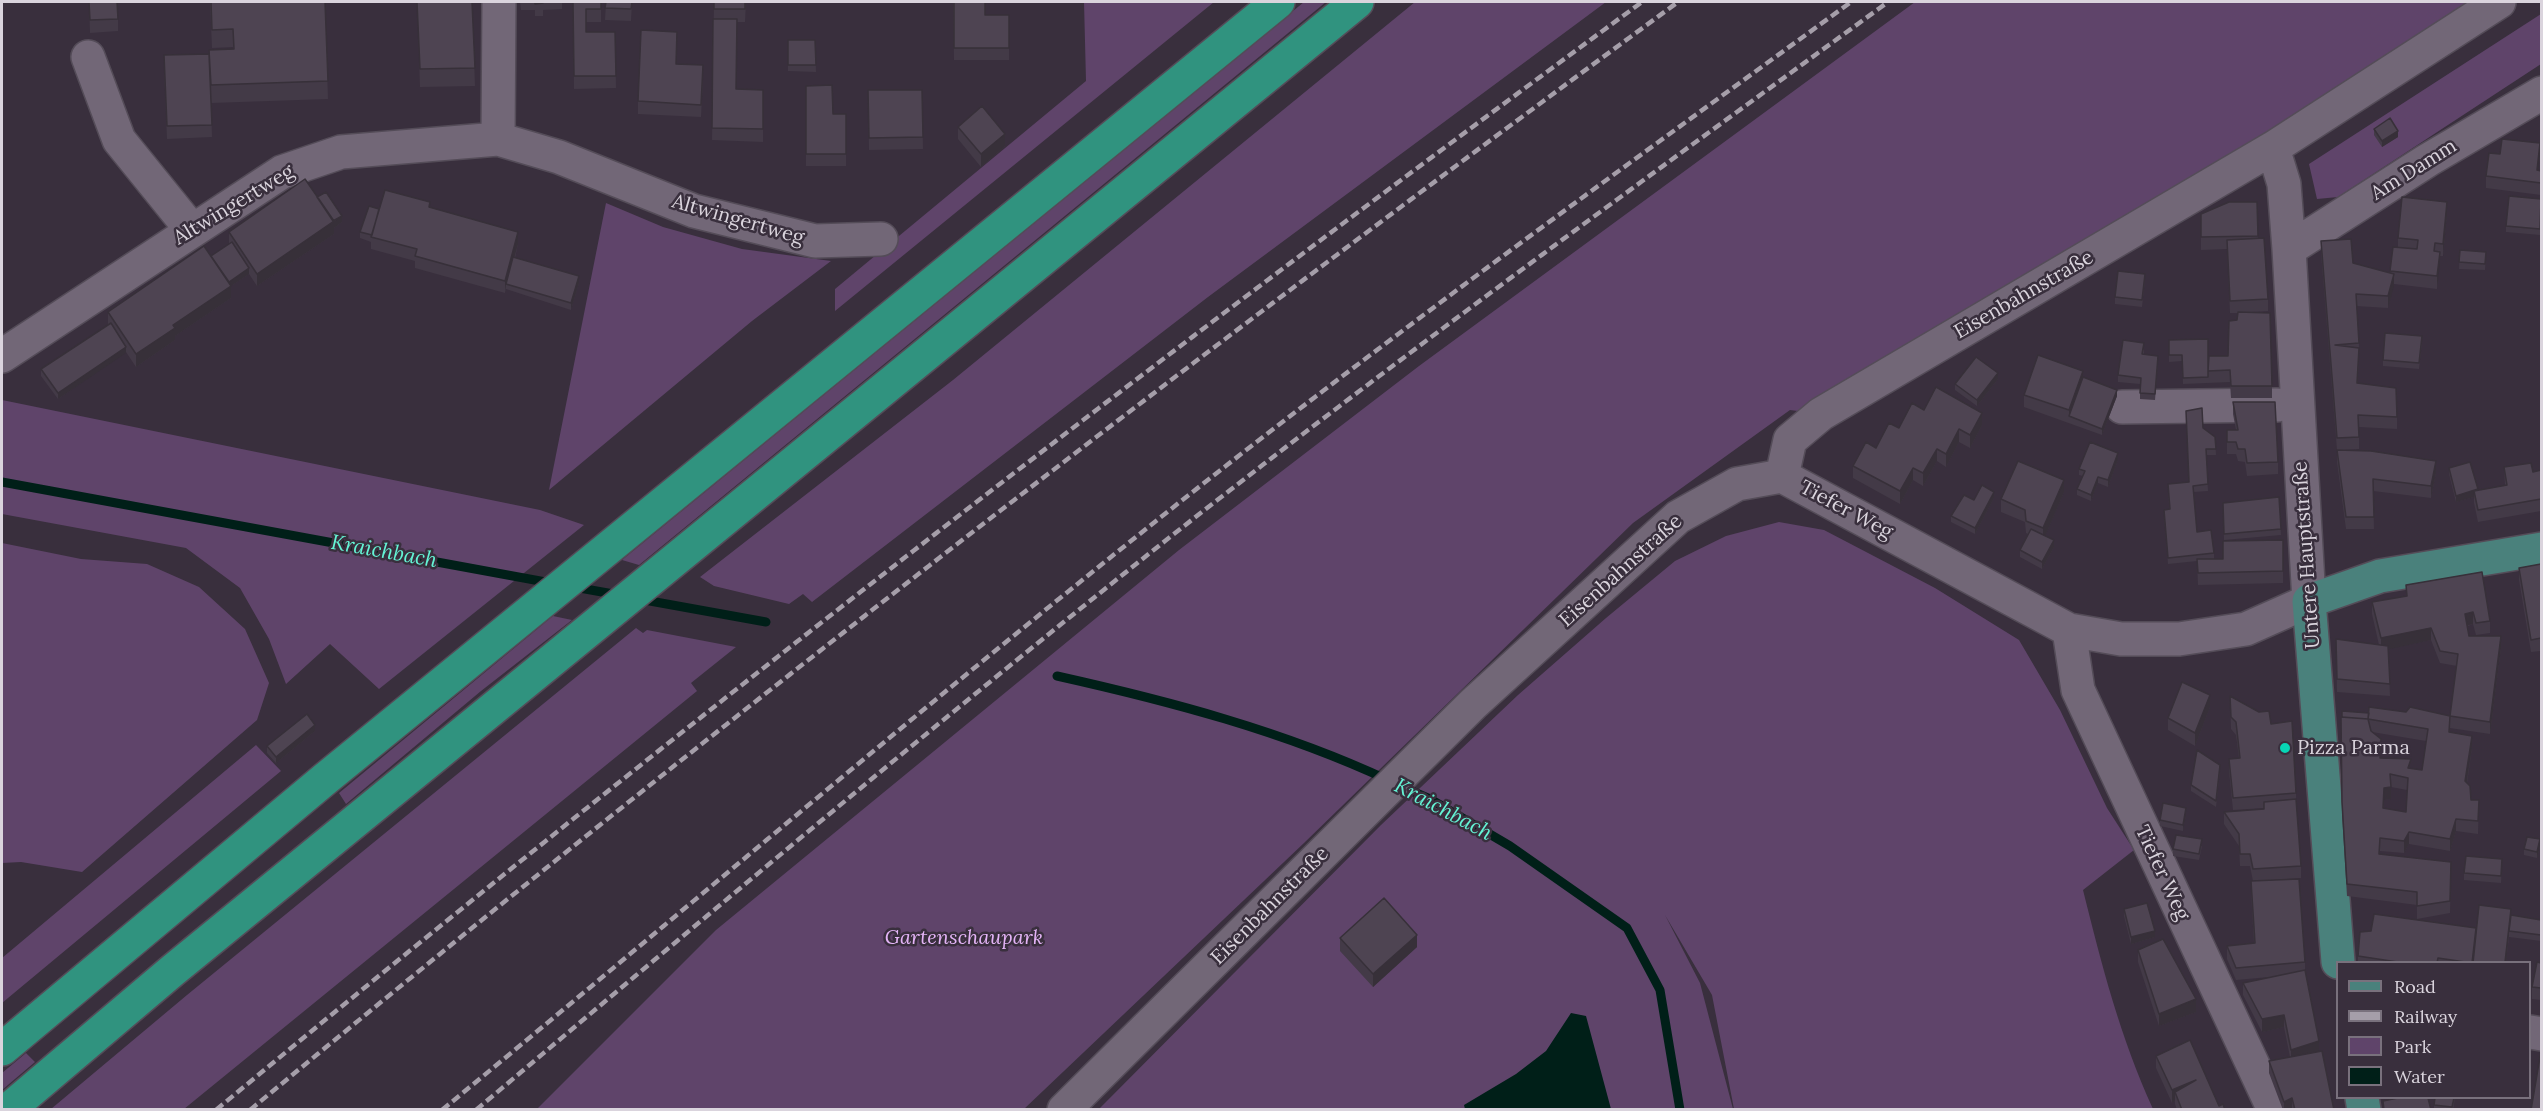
<!DOCTYPE html>
<meta charset="utf-8">
<style>
body{margin:0}
#map{position:relative;width:2543px;height:1111px;overflow:hidden;background:#392f3d;font-family:Lora,serif}
canvas{display:block}
.frame{position:absolute;inset:0;border:3px solid #dad4dd;pointer-events:none}
.legend{position:absolute;left:2336px;top:961px;width:195px;height:138px;box-sizing:border-box;background:#392f3d;border:2px solid #79717d;margin:0;padding:8px 10px;list-style:none;font-size:18px;color:#dad4dd}
.legend li{display:flex;align-items:center;gap:12px;height:30px}
.legend b{width:30px;border:2px solid #79717d}
</style>
<div id="map">
<canvas width="2543" height="1111"></canvas>
<div class="frame"></div>
<ul class="legend">
<li><b style="height:8px;background:#4a817c"></b>Road</li>
<li><b style="height:8px;background:#a59ea9"></b>Railway</li>
<li><b style="height:16px;background:#5f446a"></b>Park</li>
<li><b style="height:16px;background:#001f18"></b>Water</li>
</ul>
</div>
<script>
const c = document.querySelector('canvas').getContext('2d');
c.lineJoin = 'round';
function fill(path, color) {
  c.fillStyle = color;
  c.fill(path, 'evenodd');
}
function trace(path, color, width, dash) {
  c.strokeStyle = color;
  c.lineWidth = width;
  c.lineCap = dash ? 'butt' : 'round';
  c.setLineDash(dash || []);
  c.stroke(path);
}
function drawText(font, color, halo, rows, align = 'center') {
  c.font = font + ' Lora,serif';
  c.lineWidth = 5;
  c.setLineDash([]);
  c.textBaseline = 'middle';
  c.strokeStyle = halo;
  c.fillStyle = color;
  for (const [text, x, y, turn = 0] of rows) {
    c.save();
    c.translate(x, y);
    c.rotate((+turn || 0) * Math.PI / 180);
    c.textAlign = isNaN(turn) ? turn : align;
    if (halo) c.strokeText(text, 0, 0);
    c.fillText(text, 0, 0);
    c.restore();
  }
}
fill(new Path2D(`
 M1084,2H1214L835,311V289L1086,81Z
 M1304,2H1326L639,565L622,560Z
 M1415,2H1606L1208,297L812,602L803,594L789,604L714,586L700,577L953,380Z
 M1915,2H2481L1821,414L1790,410L1633,523L1304,843L1024,1109L536,1110L716,930L1179,550L1419,366Z
 M2541,14V64L2338,197L2317,199L2309,164Z
 M606,203L663,227L742,249L831,261L752,321L549,490Z
 M2,400L540,510L584,525L379,689L330,644L286,684L269,639L240,588L186,548L2,514Z
 M1779,522L1824,530L1935,588L2019,640L2060,710L2107,808L2134,850L2083,890C2102,966 2120,1037 2153,1109H1734L1712,995L1665,915L1700,983L1733,1109L1098,1110L1381,825L1518,695L1606,618L1675,561L1726,536Z
 M2,543L81,559L147,564L199,587L245,629L269,683L257,720L82,872L21,862L2,863Z
 M553,616L572,620L481,691L346,804L339,793Z
 M636,628L643,633L647,630L736,647L691,683L697,691L184,1109H51L187,995Z
 M256,745L281,771L2,1003V958Z
 M26,1053L35,1062L2,1090V1073Z`), '#5f446a');
fill(new Path2D(`
 M1571,1013L1586,1016L1611,1109H1465L1464,1105L1516,1074L1546,1051Z`), '#001f18');
trace(new Path2D(`
 M2,482L551,583
 M574,587L619,595
 M639,599L766,622
 M1057,676C1169,701 1283,731 1388,780
 M1400,786L1430,799L1510,846L1627,928L1660,990L1680,1110`), '#001f18', 9);
const minor = new Path2D(`
 M88,57L119,140L191,229
 M498,139L499,2
 M2289,249L2428,160L2542,93
 M2,356L282,172L341,152L498,139L559,157L694,211L815,241L881,239
 M2122,407L2277,405
 M1782,476L2069,630L2121,639H2179L2246,629L2309,601L2289,249L2284,184L2273,148
 M1782,476L1790,440L1821,414L2273,148L2499,2
 M2069,630L2078,690L2274,1110
 M2530,1032L2542,1034
 M1064,1110L1473,704L1678,517L1737,484L1782,476`);
const major = new Path2D(`
 M2338,962L2309,601L2380,576L2542,549
 M2362,1098L2364,1110`);
const highway = new Path2D(`
 M2,1049L325,779L1278,2
 M8,1110L172,971L1357,2`);
trace(minor, '#544c58', 36);
trace(major, '#544c58', 36);
trace(highway, '#544c58', 36);
trace(minor, '#726777', 33);
trace(major, '#4a817c', 33);
trace(highway, '#30937f', 33);
trace(new Path2D(`
 M216,1110C680,725 1156,358 1642,2
 M250,1110C714,725 1192,358 1678,2
 M442,1110C679,915 911,716 1151,525C1379,343 1616,173 1851,2
 M476,1110C704,918 932,726 1165,541C1401,355 1645,179 1888,2`), '#a59ea9', 4.5, [9, 4.5]);
fill(new Path2D(`
 M89,2L118,19V31L90,33Z
 M188,2H325L328,99L211,103L212,137L167,139L164,68L209,54L233,49V47L212,48L210,2L188,3Z
 M417,2H472L475,86L420,87Z
 M520,2H562V9L543,10V16H535V10H521Z
 M573,2H601V22H586V32H615L616,88L574,89Z
 M606,2H632L631,21L605,20Z
 M714,2H746L745,22H737L736,89L763,90V142L712,140Z
 M953,2L985,15H1009V60H954Z
 M788,40H815L816,72L788,71Z
 M677,45L676,64L703,77L701,117L638,114V101Z
 M806,86L833,114H846V166H806Z
 M868,90H922L923,149L869,150Z
 M958,127L1005,146L981,167L958,139Z
 M2374,129L2398,137L2382,147L2374,135Z
 M2500,154L2540,155L2538,170L2541,171V195L2486,188V176Z
 M317,197L342,222L334,228V234L257,286L249,274L231,286V298L175,336V340L136,367L126,352L58,399L41,376V369L108,325V312L211,256L229,244V232Z
 M2541,199L2540,235L2506,232V226Z
 M2257,202L2258,238L2268,299V311L2252,312L2272,386V398H2231L2230,382L2183,384L2182,361L2169,362V340L2208,370L2228,356L2237,320L2238,313H2230L2227,249L2201,250V237Z
 M430,208L518,244L515,258L579,283L571,310L506,289L505,293L415,268V261L371,249V242L360,238V232L379,209Z
 M2447,214L2443,256H2440L2437,289L2394,284L2388,308L2356,306L2359,343L2358,383L2397,417V429L2359,427V449L2345,450L2436,473L2431,498L2373,491L2374,529H2346L2337,462V450L2321,253V241L2353,263L2390,273L2393,247H2398V238Z
 M2460,250L2486,252L2485,270L2459,269Z
 M2145,280L2142,307L2115,304V297Z
 M2422,342L2419,369L2383,366V360Z
 M2144,349V354L2158,362L2155,400L2140,399V384L2118,382V375Z
 M1998,379L1977,406L1955,390V384Z
 M2024,395L2117,396L2102,435L2024,407Z
 M2233,402L2278,462V474L2247,476L2245,462L2238,461L2236,454H2227V430H2236L2233,414Z
 M1982,425L1970,448L1959,442L1946,467L1937,461L1923,486L1913,480L1900,504L1853,478V466L1899,428Z
 M2203,428L2215,437L2216,455H2206L2208,491L2194,492L2197,532L2214,553V559H2223L2283,540V583L2198,585L2197,561L2168,564L2164,516V510L2169,509L2168,484L2189,482Z
 M2118,460L2108,487L2098,483L2091,501L2077,495V489L2083,476L2079,475V469Z
 M2504,467L2533,472L2541,470V511L2478,522L2474,503V497L2456,502L2449,474V468L2478,490L2505,486Z
 M2064,492L2045,536L2054,547L2042,569L2020,557V550L2028,534L2026,533L2025,522L2001,512V499Z
 M2279,497L2281,535L2224,540L2223,503Z
 M1994,498L1975,534L1951,522V516L1974,500Z
 M2541,564V651L2531,652L2519,580V568Z
 M2482,572L2490,621V633L2476,635L2473,624L2468,626L2469,636L2501,648L2490,734L2450,728V732L2472,748L2467,783L2471,800H2479L2478,834L2456,831L2450,851L2409,844L2404,853L2380,851V854L2451,874L2450,913L2417,919V905L2347,896L2342,814L2341,717L2369,713L2406,712L2450,716L2457,666L2440,663L2431,640L2388,649L2390,696L2337,692L2336,639L2379,645L2372,614V602L2406,596V585ZM2372,732L2426,741L2422,770L2411,768L2381,758ZM2391,787L2407,790L2406,812L2384,808V800L2391,799Z
 M2230,696L2271,724L2296,793V805L2301,866V878L2260,881L2305,962V970L2319,1052L2334,1110H2283L2269,1073V1061L2290,1057L2284,1027L2262,1032L2243,995V983L2269,977L2236,980L2227,959V946L2254,943L2251,894V881H2253L2250,866H2240L2239,846L2224,824V812L2264,809V808L2233,810L2229,771V759L2239,758L2236,735L2231,729Z
 M2210,707L2195,746L2168,730V718Z
 M315,731L276,763L267,753V746Z
 M2220,771L2216,807L2191,791V785Z
 M2186,815L2183,831L2160,826V820Z
 M2202,846L2199,860L2173,856V849Z
 M2540,846L2537,858L2524,855V849Z
 M2502,865L2501,883L2464,880V873Z
 M2124,909L2155,937L2131,944L2124,916Z
 M2511,915L2541,920V941L2509,937L2506,962L2512,963H2358V956L2476,928Z
 M1340,938L1417,947L1373,987L1340,951Z
 M2138,950L2196,1012L2159,1026L2138,962Z
 M2541,963V1000L2532,999V987Z
 M2156,1056L2219,1106L2225,1110H2177L2175,1104V1101L2172,1103L2156,1068Z
 M2455,1098L2453,1110H2434V1105Z`), '#433a47');
fill(new Path2D(`
 M2398,131V137L2382,147V141Z
 M1005,134V146L981,167V154Z
 M2540,143V155L2537,182V170Z
 M2447,202V214L2443,256V244Z
 M342,216V222L334,228V234L257,286V274Z
 M518,232V244L507,284H506L505,293V281Z
 M2440,252V264L2437,289V276Z
 M249,268V274L231,286V298L175,336V340L136,367V354L226,284Z
 M2394,274V286L2388,308V296Z
 M579,276V283L571,310V303Z
 M126,347V353L58,399V393Z
 M2083,371V384L2069,416V410Z
 M1998,373V379L1977,406V400Z
 M2117,390V396L2102,435V429Z
 M1982,413V425L1970,448V435Z
 M1959,429V442L1946,467V454Z
 M1937,449V461L1923,486V473Z
 M2118,453V460L2108,487V480Z
 M2436,461V473L2431,498V486Z
 M1913,468V480L1900,504V491Z
 M2098,477V483L2091,501V495Z
 M2064,480V492L2043,541V528Z
 M2478,489L2474,491V497L2456,502V496Z
 M1994,492V498L1975,534V528Z
 M2054,540V547L2042,569V562Z
 M2473,612V624L2465,626V614Z
 M2431,628V640L2381,651V638Z
 M2501,636V648L2490,734V722Z
 M2210,695V707L2195,746V733Z
 M315,725V731L276,763V757Z
 M2472,736V748L2465,793V781Z
 M2391,787V799L2384,800V788Z
 M2186,808V815L2183,831V825Z
 M2456,819V831L2450,851V839Z
 M2409,832V844L2404,853V841Z
 M2540,839V846L2537,858V852Z
 M2511,909V922L2509,931L2506,963H2505Z
 M2155,931V937L2131,944V937Z
 M1417,935V947L1373,987V974Z
 M2196,999V1012L2159,1026V1014Z
 M2284,1015V1027L2262,1032V1019Z
 M2319,1041V1053L2291,1062V1050Z
 M2196,1080L2175,1092V1101L2172,1103V1090Z
 M2292,1098V1110H2284V1102Z`), '#373039');
const building = new Path2D(`
 M89,2H117L118,19L90,20Z
 M211,2H325L328,81L211,85L209,50L234,49L233,29L212,30Z
 M417,2H472L475,68L420,69Z
 M535,2H543V3L535,4Z
 M573,2H601V9H586V32H615L616,76H574Z
 M606,2H632L631,9L605,8Z
 M714,2H745V9H714Z
 M954,2H985V15H1009V48H954Z
 M713,19H737L736,89L763,90V129L712,128Z
 M641,30L677,32L676,64L703,65L701,105L638,101Z
 M788,40H815L816,65H788Z
 M209,54L212,125L167,126L164,55Z
 M832,85L833,114H846V154H806V86Z
 M868,90H922L923,137L869,138Z
 M982,106L1005,134L981,154L958,127Z
 M2390,118L2398,131L2382,141L2374,129Z
 M2502,139L2540,143L2537,170L2541,171V183L2486,176L2489,153L2500,154Z
 M305,179L334,221L257,274L229,232Z
 M385,190L430,202L429,207L518,232L505,281L415,256L417,249L371,237Z
 M326,192L342,216L333,221L317,197Z
 M2509,196L2541,199L2540,229L2506,226Z
 M2402,197L2447,202L2443,244L2435,243L2434,251L2440,252L2437,276L2390,271L2393,247L2417,249L2418,240L2398,238Z
 M2229,202H2257L2258,236L2201,237V214Z
 M369,206L379,209L372,235L360,232Z
 M2264,238L2268,299L2230,301L2227,240Z
 M2351,239L2353,263L2394,274L2388,296L2356,294L2359,343L2335,345L2359,348L2357,383L2396,388L2397,417L2358,415L2359,437L2337,438L2321,241Z
 M232,242L249,268L229,282L211,256Z
 M204,246L231,286L173,325L175,328L136,354L108,312Z
 M2460,250L2486,252L2485,264L2459,262Z
 M513,257L579,276L571,303L506,284Z
 M2118,271L2145,274L2142,300L2115,297Z
 M2238,312L2270,313L2272,386H2231L2230,370L2208,371L2209,356H2228L2229,321L2237,320Z
 M111,323L126,347L58,393L41,369Z
 M2385,333L2422,336L2419,363L2383,360Z
 M2208,339V377L2183,378L2182,355H2169V340Z
 M2123,340L2144,343L2142,354L2158,356L2155,394L2140,393L2141,378L2118,375Z
 M2038,355L2083,371L2069,410L2024,395Z
 M1976,357L1998,373L1977,400L1955,384Z
 M2083,377L2117,390L2102,429L2069,416Z
 M1936,387L1982,413L1970,435L1959,429L1946,454L1937,449L1923,473L1913,468L1900,491L1853,466L1866,442L1876,448L1889,423L1899,428L1912,403L1924,410Z
 M2233,402H2275L2278,462L2247,463L2245,449H2238L2236,442H2227V430H2238Z
 M2202,408L2203,428L2215,437L2216,449H2206L2208,484L2193,486L2197,532L2211,530L2214,553L2168,558L2164,510L2170,509L2168,484L2189,482L2186,411Z
 M2090,442L2118,453L2108,480L2098,477L2091,495L2077,489L2085,471L2079,469Z
 M2337,450L2371,451L2436,461L2431,486L2373,479L2374,517H2346Z
 M2018,461L2064,480L2043,528L2026,521L2025,510L2001,499Z
 M2470,462L2478,489L2456,496L2449,468Z
 M2531,463L2533,472L2541,470V499L2478,510L2474,491L2507,485L2504,467Z
 M1982,485L1994,492L1975,528L1951,516L1964,495L1974,500Z
 M2279,497L2281,529L2224,534L2223,503Z
 M2031,529L2054,540L2042,562L2020,550Z
 M2283,540V571L2198,573L2197,559H2223V541Z
 M2541,564V638L2531,640L2519,568Z
 M2482,572L2490,621L2476,623L2473,612L2465,614L2469,636H2501L2490,722L2450,716L2458,654L2440,651L2431,628L2381,638L2372,602L2407,596L2406,585Z
 M2336,639L2388,646L2390,684L2337,679Z
 M2182,682L2210,695L2195,733L2168,718Z
 M2230,696L2259,712L2269,711L2271,724L2292,721L2296,793L2233,798L2229,759L2240,758L2236,722L2231,717Z
 M2369,707L2406,712L2410,707L2450,716L2449,732L2472,736L2465,781L2470,786L2471,800H2479L2478,821L2456,819L2450,839L2409,832L2404,841L2380,838L2379,854L2451,862L2450,901L2417,906V892L2347,884L2342,802L2341,717L2368,719L2371,731L2381,739L2380,758L2411,759L2408,768L2422,770L2428,729L2368,719ZM2390,774L2408,778L2406,812L2383,808L2384,788L2391,787Z
 M2342,711L2369,713L2368,719L2342,717Z
 M307,714L315,725L276,757L267,746Z
 M2197,750L2220,765L2216,801L2191,785Z
 M2296,799L2301,866L2253,869L2250,854H2240L2239,834L2224,812L2264,809V802Z
 M2163,803L2186,808L2183,825L2160,820Z
 M2176,835L2202,839L2199,854L2173,849Z
 M2527,837L2540,839L2537,852L2524,849Z
 M2466,856L2502,859L2501,876L2464,873Z
 M2299,879L2305,962L2236,968L2227,946L2255,943L2251,881Z
 M1384,898L1417,935L1373,974L1340,938Z
 M2147,903L2155,931L2131,937L2124,909Z
 M2479,905L2511,909L2505,962L2512,963H2473Z
 M2374,914L2476,928L2472,963L2438,958L2437,963H2404L2358,956L2360,932L2371,931Z
 M2511,915L2541,920V935L2509,931Z
 M2163,939L2196,999L2159,1014L2138,950Z
 M2537,962L2541,963V988L2532,987Z
 M2305,970L2319,1041L2291,1050L2284,1015L2262,1019L2243,983Z
 M2190,1040L2219,1106L2223,1104L2225,1110H2182L2175,1092L2196,1080L2172,1090L2156,1056Z
 M2322,1051L2334,1110H2295L2292,1098L2284,1102L2269,1061Z
 M2541,1051V1110H2531Z
 M2398,1098H2428L2431,1110H2384L2383,1101Z
 M2435,1098H2454L2452,1107L2434,1105Z`);
fill(building, '#4e4452');
trace(building, '#373039', 1.5);
for (const [x, y, r, color] of [
 [2285,748,6,"#08d5b5"]
]) {
  const dot = new Path2D();
  dot.arc(x, y, r, 0, 2 * Math.PI);
  c.fillStyle = color;
  c.fill(dot);
  trace(dot, '#392f3d', 2);
}
drawText('20px', '#dad4dd', '#392f3d', [
 ["Am Damm",2414,170,-32],
 ["Altwingertweg",234,205,-31],
 ["Altwingertweg",738,220,16],
 ["Eisenbahnstraße",2024,295,-30],
 ["Tiefer Weg",1846,510,28],
 ["Untere Hauptstraße",2307,555,-94],
 ["Eisenbahnstraße",1621,571,-42],
 ["Tiefer Weg",2162,873,65],
 ["Eisenbahnstraße",1270,906,-45]
]);
drawText('20px', '#dad4dd', '#392f3d', [
 ["Pizza Parma",2297,748]
], 'left');
drawText('italic 20px', '#e4b4f7', '#392f3d', [
 ["Gartenschaupark",964,938]
]);
drawText('italic 21px', '#64f4d5', '#392f3d', [
 ["Kraichbach",384,552,10],
 ["Kraichbach",1443,810,28]
]);
</script>
